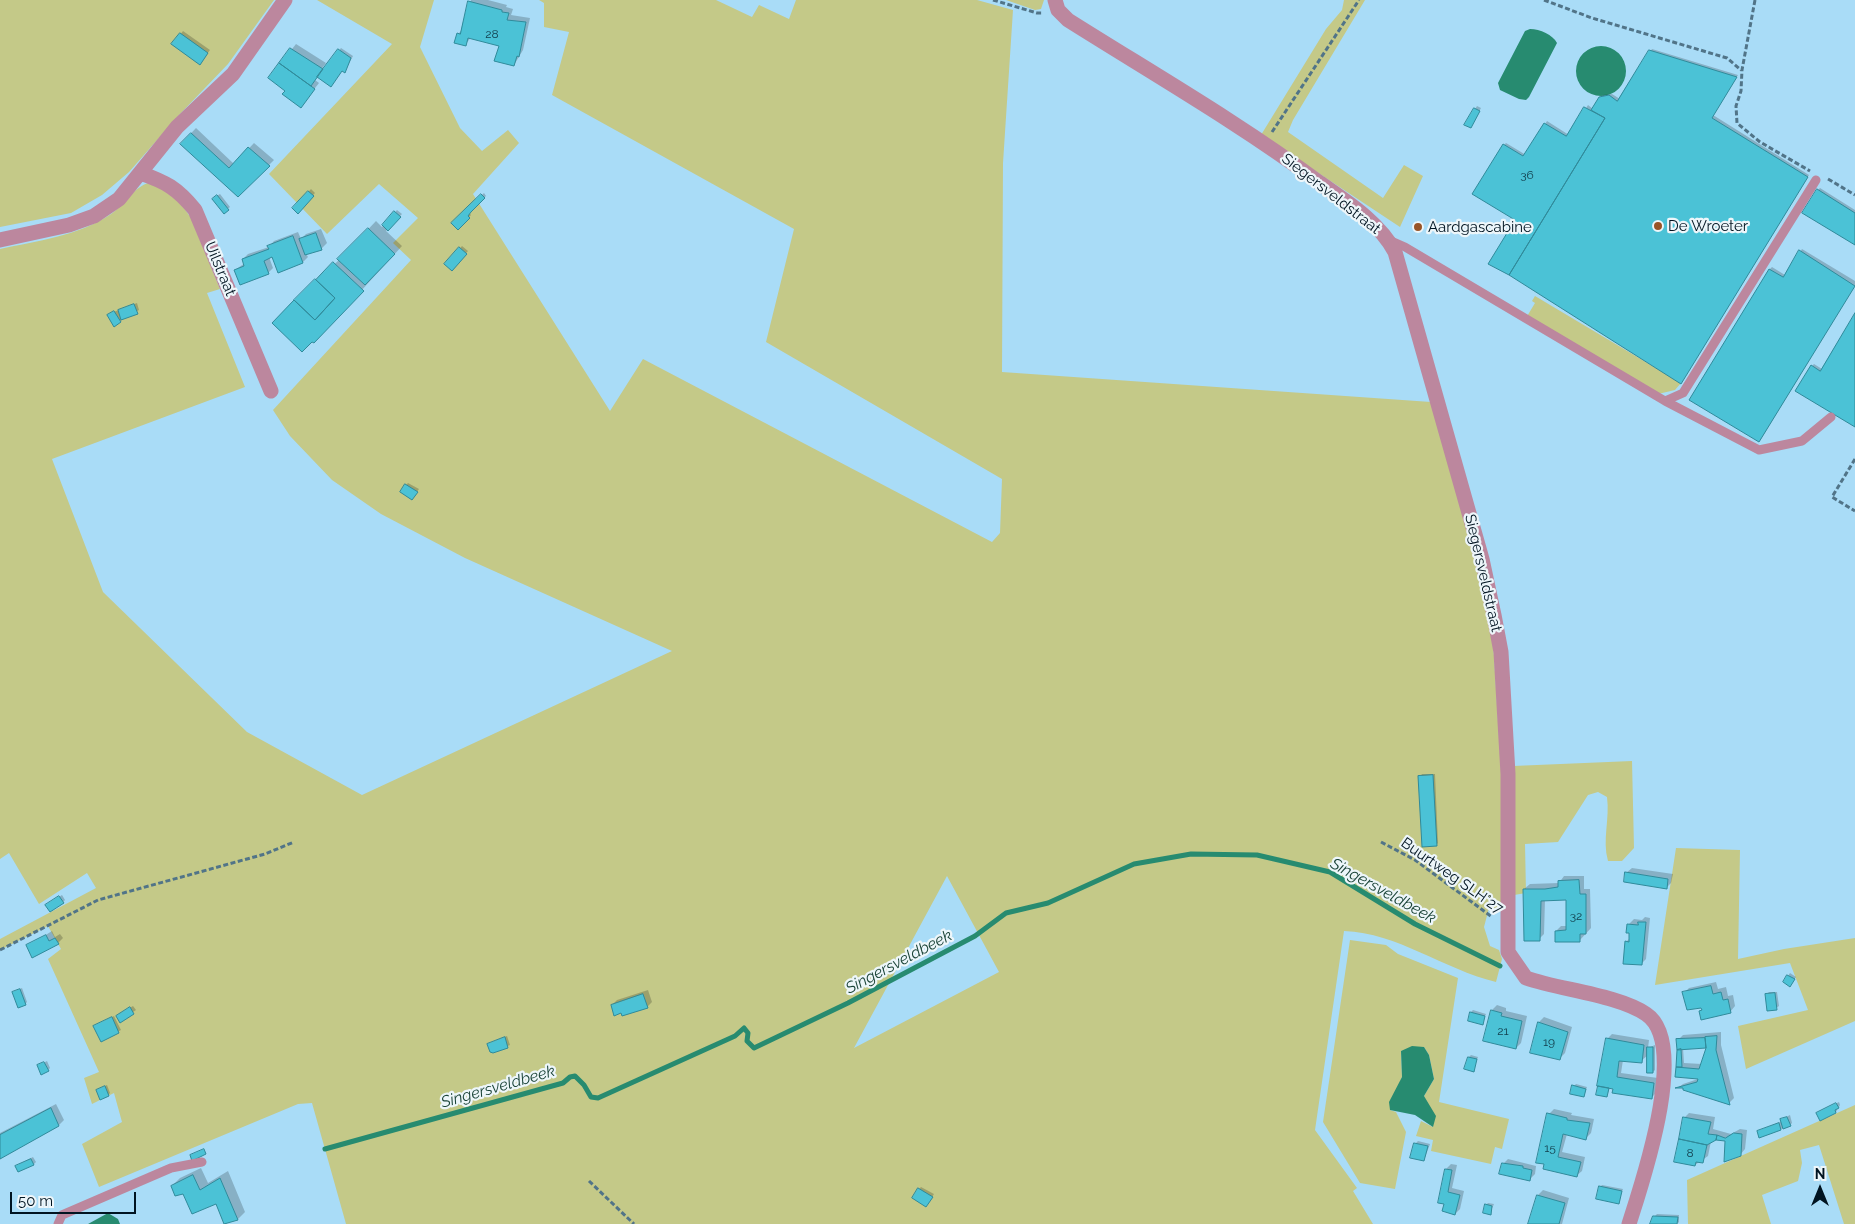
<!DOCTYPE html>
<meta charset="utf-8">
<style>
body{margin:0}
#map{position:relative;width:1855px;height:1224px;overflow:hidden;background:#a9dcf7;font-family:Raleway,sans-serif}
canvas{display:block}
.north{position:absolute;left:1795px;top:1164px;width:50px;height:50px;-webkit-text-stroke:4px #edf6fa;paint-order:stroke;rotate:0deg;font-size:14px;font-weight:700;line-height:20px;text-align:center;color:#001421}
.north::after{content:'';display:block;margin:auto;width:18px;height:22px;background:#001421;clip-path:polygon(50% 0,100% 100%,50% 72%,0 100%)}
.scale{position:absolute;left:10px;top:1192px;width:126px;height:22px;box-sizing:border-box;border:2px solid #001421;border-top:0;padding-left:6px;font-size:15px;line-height:18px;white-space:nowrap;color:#001421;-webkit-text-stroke:4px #edf6fa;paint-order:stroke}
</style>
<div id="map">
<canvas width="1855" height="1224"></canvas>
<div class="north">N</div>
<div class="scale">50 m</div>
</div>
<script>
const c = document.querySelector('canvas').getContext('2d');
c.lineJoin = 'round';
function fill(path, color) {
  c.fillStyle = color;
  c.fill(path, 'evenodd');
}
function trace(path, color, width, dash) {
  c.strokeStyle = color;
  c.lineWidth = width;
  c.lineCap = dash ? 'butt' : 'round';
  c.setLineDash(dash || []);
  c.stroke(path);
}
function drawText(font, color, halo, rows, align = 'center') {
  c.font = font + ' Raleway,sans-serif';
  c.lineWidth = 4.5;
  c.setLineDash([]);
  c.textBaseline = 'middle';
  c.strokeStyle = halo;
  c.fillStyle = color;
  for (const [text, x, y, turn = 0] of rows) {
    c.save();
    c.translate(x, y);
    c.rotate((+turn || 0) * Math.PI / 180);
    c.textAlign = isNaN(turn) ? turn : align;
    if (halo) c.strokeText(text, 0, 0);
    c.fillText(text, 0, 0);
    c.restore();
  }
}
fill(new Path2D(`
 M0,0H274L228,64L180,114L129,172L102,195L71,213L0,227Z
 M317,0H434L420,47L460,128L482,151L508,130L519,143L473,194L610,411L643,359L992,542L1000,533L1002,479L766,342L794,229L552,95L569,32L544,27V3L539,0H716L752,17L759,5L789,19L796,0H977L1013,10L1003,163L1002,372L1431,402L1483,586L1493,640L1504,819L1501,910L1489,908L1484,927L1490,946L1499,950L1502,959L1496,982C1443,969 1398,933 1344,931L1315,1130L1357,1188L1353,1191L1373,1224H346L312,1103L298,1104L99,1187L82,1144L122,1122L114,1093L92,1104L84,1078L99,1072L48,959L61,949L48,926L0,950V939L96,888L87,873L39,904L9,853L0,859V249C37,241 78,236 111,214C126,204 135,184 153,182L177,198L191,218L220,289L207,293L245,387L52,459L103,592L247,732L362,795L672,651L465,558L381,514L332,480L290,436L273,410L411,260L393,243L418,218L379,184L327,234L269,174L392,44ZM947,876L999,972L854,1048Z
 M1006,0H1044L1041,9L1035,10Z
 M1344,0H1365L1293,120L1288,132L1383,198L1404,165L1423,176L1400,227L1261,135L1326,29L1342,10Z
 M1535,296L1681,383L1675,390L1658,394L1526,318L1535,303L1532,301Z
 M1632,761L1634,848L1622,861H1608C1602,840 1610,819 1607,797L1598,792L1588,795L1558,842L1525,844L1526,893L1514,895L1513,766Z
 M1676,848L1740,850L1738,959L1784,949L1855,938V1021L1746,1069L1738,1026L1808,1010L1790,963L1655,985Z
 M1350,940L1386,945L1398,954L1458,978L1439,1102L1509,1119L1502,1149L1495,1147L1491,1164L1431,1151L1433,1140L1416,1136L1421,1121L1433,1127L1424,1096L1434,1079L1429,1055L1424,1047L1401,1051L1402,1077L1390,1110L1396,1112L1406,1132L1395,1189L1360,1183L1323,1122Z
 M1855,1105V1224H1844L1819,1145L1800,1150L1802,1163L1798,1181L1762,1195L1771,1224H1688L1687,1180Z`), '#c4c988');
fill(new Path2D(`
 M1530,29C1540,29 1553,35 1557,43L1529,97L1526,100L1519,99L1500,90L1498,83L1525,31Z
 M1576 71a25 25 0 1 1 50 0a25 25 0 1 1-50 0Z
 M1412,1046L1424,1047L1429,1055L1434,1079L1424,1096L1436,1116L1433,1127L1415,1115L1390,1110L1389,1102L1402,1077L1401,1051Z
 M108,1213L118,1219L120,1224H88Z`), '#278b70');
fill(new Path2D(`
 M471,0H488L507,5L506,7L513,9L511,15L530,18L523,50L514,65L500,45L471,37L466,44L458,34L462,30Z
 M183,31L210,50L202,61L173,44Z
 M296,44L326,63L321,70L323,71L341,48L353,56L346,69L318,76L315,80L319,83L301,106L286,90L269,78Z
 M1652,49L1738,75L1713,115L1809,175L1683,380L1516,220L1504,145L1506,143L1526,155L1547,121L1569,135L1588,105L1593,109L1603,95L1612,94L1620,99Z
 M1477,106L1481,108L1472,125L1466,124Z
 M196,128L234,164L254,143L274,160L238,196L181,144Z
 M1820,188L1855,210V244L1818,190Z
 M311,189L315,193L298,212L294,208Z
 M484,193L486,196L469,213L471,215L458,229L453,223Z
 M220,194L230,207L224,212L215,197Z
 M397,210L402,214L386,231L402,246L319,337L274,323L323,272L325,273L340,259L376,221L382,227Z
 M321,229L327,243L322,248L306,254L308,257L303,262L272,256L269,257L273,268L268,273L235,270L245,263L243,259L248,254L269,247L274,241L298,232L301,239L306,234Z
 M462,246L468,251L452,269L446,264Z
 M1802,249L1855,281V285L1761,439L1691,399L1770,269L1772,267L1785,275Z
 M137,303L139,310L120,321L111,313Z
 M1855,316V426L1812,366L1814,364L1822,369Z
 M408,483L419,489L414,496L406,485Z
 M1422,774H1435L1438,843L1436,845L1420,777Z
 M1632,868L1673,874L1671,883L1666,888L1626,873Z
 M1564,876H1584V889H1590L1591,928L1580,940L1556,931L1561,926H1568L1567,899L1545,900L1544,934L1539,939L1524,889L1530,884L1559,883Z
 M62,895L65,900L63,902L49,903Z
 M1645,917L1650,918L1646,959L1641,964L1626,942L1630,938L1628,925L1634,919L1642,920Z
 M52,931L55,937L60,934L63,938L58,943L28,946Z
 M1790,973L1796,977L1792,983L1788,976Z
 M1716,982L1718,989L1726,987L1728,996L1733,995L1735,1006L1730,1012L1701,1011L1703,1009L1684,993L1689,988Z
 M22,988L27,1002L25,1004L13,992Z
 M648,990L652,1002L647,1007L612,1005L617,1000Z
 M1769,992H1777L1779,1006L1776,1008L1766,995Z
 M1497,1005L1506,1008V1011L1527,1016L1521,1043L1516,1048L1492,1010Z
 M133,1006L136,1010L120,1021L119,1014Z
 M1473,1010L1486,1014L1482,1023L1471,1012Z
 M114,1016L121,1030L101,1041L97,1025Z
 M1544,1017L1572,1027L1565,1053L1560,1058L1539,1022Z
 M1721,1032V1045L1734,1098L1729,1103L1679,1087L1683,1084L1701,1078L1677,1067L1679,1066L1678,1040L1683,1035ZM1707,1047L1702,1064L1684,1063L1683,1048Z
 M1612,1034L1649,1040L1648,1048L1655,1045V1070L1653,1072L1648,1055L1641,1061L1623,1060L1621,1073L1658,1078L1656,1093L1651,1098L1610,1087L1607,1096V1039Z
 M507,1036L510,1045L493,1052L488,1044Z
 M1471,1055L1478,1057L1473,1071L1469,1057Z
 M47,1061L50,1068L48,1070L38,1066Z
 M1576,1084L1587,1087L1584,1096L1574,1086Z
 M107,1085L110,1093L108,1095L97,1090Z
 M1839,1102L1840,1105L1836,1112L1817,1113Z
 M56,1104L64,1120L59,1125L0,1158V1133Z
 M1554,1109L1572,1113L1571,1115L1594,1119L1591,1133L1586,1138L1567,1134L1562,1152L1585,1157L1582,1171L1576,1176L1544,1168L1549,1114Z
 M1689,1113L1715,1117L1713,1129L1731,1134L1740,1129L1747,1130L1745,1149L1740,1155L1726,1140L1716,1138L1711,1141L1708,1156L1695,1165L1684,1118Z
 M1790,1115L1792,1123L1790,1125L1781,1129L1758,1131L1782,1121L1784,1118Z
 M1418,1141L1430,1144L1424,1160L1416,1143Z
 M33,1157L36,1162L34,1164L19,1171V1164Z
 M1508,1159L1536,1166L1535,1174L1530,1179L1503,1164Z
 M1451,1164L1457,1165L1452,1188L1464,1191L1460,1209L1455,1214L1445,1203L1446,1169Z
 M201,1168L208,1183L228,1171L245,1212L238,1219L225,1224L216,1202L172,1186L180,1178Z
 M1602,1185L1623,1189L1618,1203L1600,1187Z
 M921,1187L934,1194L928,1204L919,1189Z
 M1543,1190L1569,1198L1562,1224H1530L1538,1195Z
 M1488,1203L1494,1204L1490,1213L1486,1205Z
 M1657,1214L1679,1215V1222L1677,1224L1654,1217Z`), '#0003');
trace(new Path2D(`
 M325,1149L563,1083L570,1077L575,1076L584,1085L591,1097L598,1098L735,1036L744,1028L748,1033L747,1041L754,1048L848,1003L975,936L1006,913L1048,903L1134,864L1191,854L1257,855L1330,872L1415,924L1500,966`), '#278b70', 5);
const building = new Path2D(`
 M468,1L502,10V12L509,13L507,20L526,22L519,57L517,56L514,66L494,61L499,46L468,38L466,46L454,43L457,33L460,34Z
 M180,33L208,53L200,65L171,44Z
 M290,48L323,69L311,86L279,63Z
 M338,49L351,58L345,73L342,71L331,87L317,77Z
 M1649,50L1737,77L1712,118L1808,177L1681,384L1509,275L1605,118L1591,110L1599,97L1609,95L1617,101Z
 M279,63L315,89L301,108L282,94L285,91L268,78Z
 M1584,107L1605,118L1509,275L1488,264L1515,220L1472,194L1503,144L1523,156L1544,123L1566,136Z
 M1474,108L1480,111L1471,128L1464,125Z
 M191,133L229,168L248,147L270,166L238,197L180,144Z
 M1817,189L1855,213V245L1802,213Z
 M308,191L314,196L298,214L292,208Z
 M481,194L485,198L471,212L468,216L470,218L458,230L451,223Z
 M217,195L229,210L224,214L212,199Z
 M394,211L401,217L388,231L382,225Z
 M1417,222L1423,225L1419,231L1414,228Z
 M368,228L395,254L365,285L337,259Z
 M316,233L322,250L305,255L299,239Z
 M293,236L303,263L278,273L272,257L264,261L269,274L240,285L234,270L244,266L242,259L269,249L267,246Z
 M459,247L467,254L452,271L444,264Z
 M1799,250L1855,286L1759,442L1689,400L1769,269L1783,277Z
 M333,262L364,291L314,343L312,342L302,352L272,323L294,300L315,320L335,298L316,280Z
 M315,279L335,298L315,320L294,300Z
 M134,304L138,314L121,320L118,310Z
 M114,311L121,322L114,327L107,315Z
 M1855,313V427L1795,391L1811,365L1820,371Z
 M405,484L418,492L412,500L400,492Z
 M1433,775L1437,846L1422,847L1418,776Z
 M1625,872L1668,879L1667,889L1624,882Z
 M1579,880L1580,894H1586V934H1580V942H1555V931L1566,930V900L1541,901L1540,941H1524L1523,889H1545L1558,887V881Z
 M59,896L64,903L50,912L45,905Z
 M1638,922H1646L1642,965L1623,964L1625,941L1629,942V933H1626L1627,924L1638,925Z
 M46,935L49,941L55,938L59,944L32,958L26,945Z
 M1787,975L1795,979L1790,987L1783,982Z
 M1711,986L1713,994L1721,992L1723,1000L1728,999L1731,1013L1701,1020L1699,1011L1702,1010L1701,1008L1687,1010L1682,992Z
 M20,989L26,1005L18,1008L12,992Z
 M1775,993L1777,1010L1767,1011L1765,994Z
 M643,994L648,1008L622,1016L621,1013L614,1016L611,1005Z
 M130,1007L134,1014L120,1023L116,1016Z
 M1491,1010L1502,1013L1501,1016L1522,1021L1516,1049L1483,1041Z
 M1470,1012L1485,1016L1483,1025L1468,1021Z
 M112,1017L119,1033L101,1042L93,1026Z
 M1538,1022L1568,1032L1560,1060L1530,1053Z
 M1717,1036L1716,1050L1730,1105L1683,1090V1088H1675L1697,1082L1698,1079L1675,1077L1676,1067L1699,1069L1706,1048L1705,1037Z
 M505,1037L508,1048L493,1053L490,1052L487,1044Z
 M1606,1038L1644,1045L1642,1063L1619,1061L1617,1077L1654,1083L1652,1099L1612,1093L1613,1089L1597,1086Z
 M1705,1038L1706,1048L1677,1050L1676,1039Z
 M1647,1047H1653V1073H1647Z
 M1681,1049L1682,1067H1676L1677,1050Z
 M1468,1057L1477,1059L1474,1072L1464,1069Z
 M44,1062L49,1071L41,1075L37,1065Z
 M1572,1085L1586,1089L1584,1097L1570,1094Z
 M105,1086L109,1096L100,1100L96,1090Z
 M1598,1086L1609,1088L1607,1097L1596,1095Z
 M1836,1103L1839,1108L1835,1110L1836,1113L1820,1121L1816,1113Z
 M51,1108L59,1126L0,1159V1135Z
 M1547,1113L1567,1118V1120L1590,1123L1586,1140L1563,1134L1558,1157L1581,1162L1577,1177L1543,1169L1544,1164L1536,1163Z
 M1683,1117L1711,1122L1708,1134L1717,1135L1716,1140L1707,1145L1679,1139Z
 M1787,1117L1791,1126L1783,1129L1780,1119Z
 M1779,1123L1781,1130L1759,1138L1757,1131Z
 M1734,1133L1742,1134L1741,1156L1724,1162L1725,1141L1716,1140L1717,1135L1725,1138Z
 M1679,1139L1707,1145L1703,1163L1696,1162L1695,1166L1674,1162Z
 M1414,1143L1428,1146L1424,1161L1410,1158Z
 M204,1149L206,1154L192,1161L190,1155Z
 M31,1159L34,1165L18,1172L15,1166Z
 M1502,1163L1523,1166V1168L1532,1170L1530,1181L1499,1174Z
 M1445,1169L1452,1170L1448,1192L1460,1195L1455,1215L1442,1211L1444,1204L1438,1203Z
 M193,1175L200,1190L220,1178L238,1220L224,1224L216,1204L192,1214L183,1194L175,1196L171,1186Z
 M1599,1186L1622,1191L1619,1204L1596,1199Z
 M918,1188L933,1197L926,1207L912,1198Z
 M1537,1195L1565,1203L1559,1224H1528Z
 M1485,1204L1492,1206L1491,1215L1483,1213Z
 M1653,1216L1678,1217L1677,1224H1650Z`);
fill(building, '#4bc2d6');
trace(building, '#308a9a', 1);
trace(new Path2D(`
 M993,0L1037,13H1043
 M1544,0L1592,18L1727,58L1741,70
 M1755,0L1742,70L1741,91L1736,106L1737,123L1760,142L1810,171
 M1272,132L1359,0
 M1828,179L1855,195
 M1855,459L1832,497L1855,511
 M1381,842L1415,860L1492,917
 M0,950L98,900L265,854L294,842
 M589,1181L634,1224`), '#517488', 3, [5, 2.5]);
trace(new Path2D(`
 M1389,240L1405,247L1665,401L1759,450L1802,441L1831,417
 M1665,401L1683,393L1816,180
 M58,1224L62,1215L171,1168L202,1162`), '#bc879e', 9);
trace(new Path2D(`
 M1055,0L1058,10L1068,20C1152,73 1239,123 1320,183C1347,202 1379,222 1395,252L1482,559L1494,615L1501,652L1508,774V952L1526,978C1561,990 1618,995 1646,1014C1690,1043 1642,1183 1629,1224
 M140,173C166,182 177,188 195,210L271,391
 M0,240L69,225L94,216L119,199L177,127L233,74L285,0`), '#bc879e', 15);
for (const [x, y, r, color] of [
 [1658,226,5,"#985427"],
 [1418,227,5,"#985427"]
]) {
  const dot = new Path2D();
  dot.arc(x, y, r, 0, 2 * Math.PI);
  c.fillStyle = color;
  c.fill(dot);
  trace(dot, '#edf6fa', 2);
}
drawText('12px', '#13404e', null, [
 ["28",492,34],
 ["36",1527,175],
 ["32",1576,916],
 ["21",1503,1031],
 ["19",1549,1042],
 ["15",1550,1148],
 ["8",1690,1153]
]);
drawText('15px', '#001421', '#edf6fa', [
 ["Siegersveldstraat",1331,194,38],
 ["Uilstraat",220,269,67],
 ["Siegersveldstraat",1483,573,77],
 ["Buurtweg SLH°27",1452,876,35]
]);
drawText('15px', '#001421', '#edf6fa', [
 ["De Wroeter",1668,226],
 ["Aardgascabine",1428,227]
], 'left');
drawText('italic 16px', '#1b4438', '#edf6fa', [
 ["Singersveldbeek",1383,891,29],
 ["Singersveldbeek",899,962,-28],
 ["Singersveldbeek",498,1087,-16]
]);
</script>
